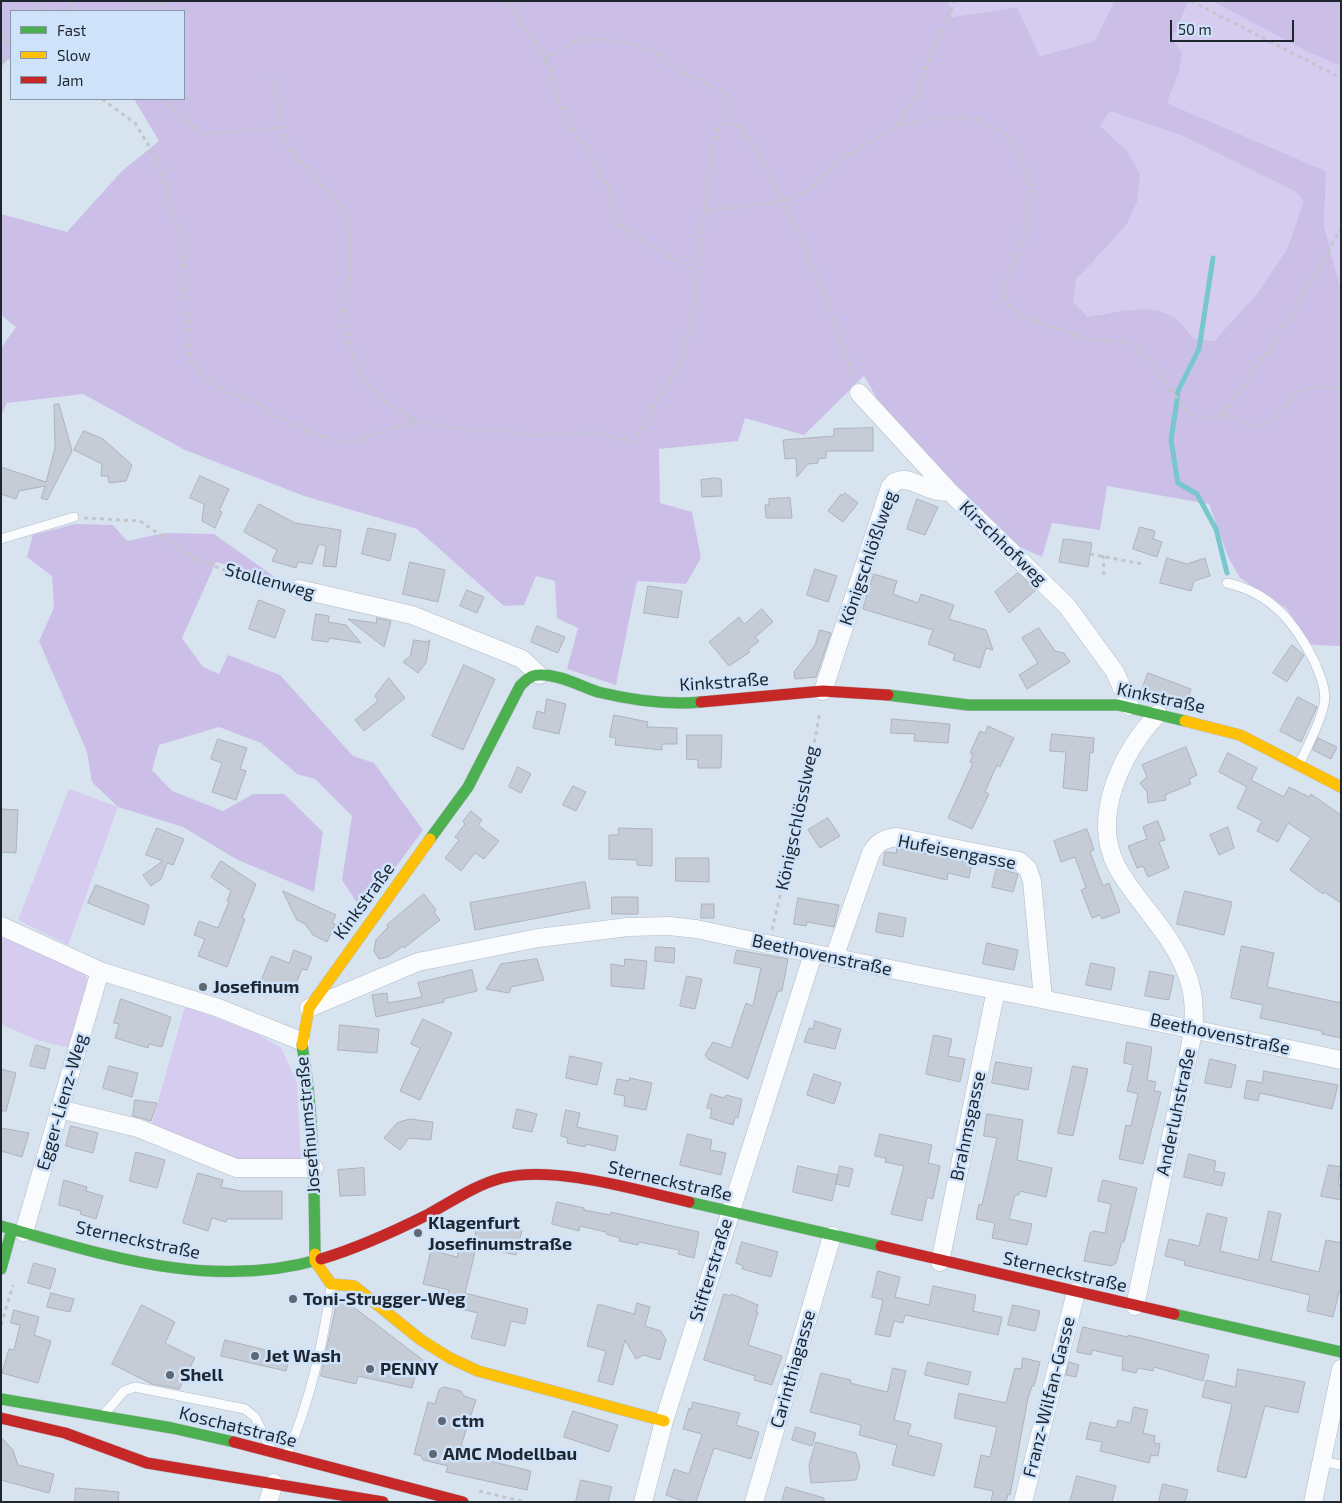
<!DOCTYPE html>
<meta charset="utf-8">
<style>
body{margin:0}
#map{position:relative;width:1342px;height:1503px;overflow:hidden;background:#d8e3f0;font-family:"Exo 2",sans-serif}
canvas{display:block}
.frame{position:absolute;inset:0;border:2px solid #1e262f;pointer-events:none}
.legend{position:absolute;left:10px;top:10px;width:175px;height:90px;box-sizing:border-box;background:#cee2fa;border:1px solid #8897a9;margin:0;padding:6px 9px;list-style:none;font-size:15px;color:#1e262f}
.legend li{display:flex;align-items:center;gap:10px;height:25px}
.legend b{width:25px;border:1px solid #8897a9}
.scale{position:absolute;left:1170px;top:20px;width:124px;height:22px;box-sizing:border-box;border:2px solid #1e262f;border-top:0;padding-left:6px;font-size:15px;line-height:18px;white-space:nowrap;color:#1e262f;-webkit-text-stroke:4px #cee2fa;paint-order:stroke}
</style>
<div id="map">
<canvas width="1342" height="1503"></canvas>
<div class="frame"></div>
<ul class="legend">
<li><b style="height:6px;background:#4caf50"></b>Fast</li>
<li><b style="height:6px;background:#ffc107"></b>Slow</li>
<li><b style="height:6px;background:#c62828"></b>Jam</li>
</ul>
<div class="scale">50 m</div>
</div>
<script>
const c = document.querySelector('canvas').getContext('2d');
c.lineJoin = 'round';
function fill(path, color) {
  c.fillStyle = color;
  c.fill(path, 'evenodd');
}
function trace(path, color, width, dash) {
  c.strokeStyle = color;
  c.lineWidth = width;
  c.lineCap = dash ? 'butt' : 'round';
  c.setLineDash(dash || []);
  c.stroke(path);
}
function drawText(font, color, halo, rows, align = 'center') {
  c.font = font + ' "Exo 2",sans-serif';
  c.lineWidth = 5;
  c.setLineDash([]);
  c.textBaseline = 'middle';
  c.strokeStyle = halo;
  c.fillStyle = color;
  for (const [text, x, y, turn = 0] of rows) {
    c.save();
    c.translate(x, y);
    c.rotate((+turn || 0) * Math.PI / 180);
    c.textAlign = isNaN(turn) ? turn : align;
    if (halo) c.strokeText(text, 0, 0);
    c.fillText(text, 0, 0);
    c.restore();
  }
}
fill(new Path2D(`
 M949,1H1114L1095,41L1040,56L1017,7L952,17Z
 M1189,1H1212L1308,52L1341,66V292L1324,226L1326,171L1167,103L1179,72L1172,38Z
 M1110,111L1183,136L1296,192L1305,202L1287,249L1256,295L1214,341L1195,339L1178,320L1134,309L1088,317L1072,302L1076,281L1100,252L1126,150L1100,126Z
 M69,789L118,807L68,945L18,920Z
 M1,935L84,973L89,983L70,1048L37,1040L1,1024Z
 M185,1006L258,1034L281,1048L297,1082L301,1159L295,1161H239L151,1127Z`), '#d5ccef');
fill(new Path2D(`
 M1,1H949L952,17L1017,7L1040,56L1095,41L1114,1H1189L1172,38L1182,53L1179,72L1167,103L1326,171L1324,226L1341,291V646L1312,645L1286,608L1240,578L1228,557L1209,504L1107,486L1100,530L1052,523L1042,557L1020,547L955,487L884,411L864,376L804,435L745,418L738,441L659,449L660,503L692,512L701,558L686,584L637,581L616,685L567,669L578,628L557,618L555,581L536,576L524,605L504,606L417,529L304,496L185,450L83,394L7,403L1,416V348L16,327L1,315V214L67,232L122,171L159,141L134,99H184V11H11V56L1,67ZM1110,111L1183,136L1296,192L1304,202L1287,249L1256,295L1214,341L1195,339C1188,333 1183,324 1176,319C1149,301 1118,313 1088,317L1073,302L1076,280L1126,225L1137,202L1140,174L1126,150L1100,126Z
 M1212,1H1341V66L1308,52Z
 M75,524L113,525L127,541L165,533L214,534L279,580L216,562L182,638L203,667L219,674L228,655L280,675L353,756L374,763L423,830L363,912L342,880L352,816L315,779L297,774L261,743L219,727L159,745L152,770L172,791L223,811L253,794H284L323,832L314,892L236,859L183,827L118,807L92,782L87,752L39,641L54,608L52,576L27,557L33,535Z`), '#cbbfe8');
trace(new Path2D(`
 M1177,398L1178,391L1199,349L1213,258
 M1177,400L1171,440L1178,483L1197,494L1216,529L1227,573`), '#78c6ce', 5);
const building = new Path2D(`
 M59,404L72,451L47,500L41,498L45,486L19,491L16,499L1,494V467L46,482L55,448L54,405Z
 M873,428V451H826V458L818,459V463L808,464L797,477L796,458L785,459L783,440L834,436V429Z
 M84,431L103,439L132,465L126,481L109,483L108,476H101L102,464L74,450Z
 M200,476L229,489L219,511L222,512L215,528L202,521L204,504L190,498Z
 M715,478L721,479L722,496L702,497L701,480Z
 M845,493L858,503L843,522L828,511L841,494L843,496Z
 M790,498L792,518H766L765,505H769V499Z
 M917,499L938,507L925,535L907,529Z
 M259,504L295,523L341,530L336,567L323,566L326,546L319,544L312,564L298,562L296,568L272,561L277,550L244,532Z
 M1140,527L1155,531L1153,539L1162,542L1157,557L1133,549Z
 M368,528L396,534L390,561L362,554Z
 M1067,539L1092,543L1088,567L1059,562L1063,540Z
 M1167,558L1187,564L1205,558L1210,576L1194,581L1191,591L1160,583Z
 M410,562L445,570L438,602L403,594Z
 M815,569L837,576L828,602L807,595Z
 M1018,573L1036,590L1009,613L995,592Z
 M874,574L897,581L893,594L918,603L921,594L954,605L949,619L986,630L993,650L986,648L980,668L953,660L955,654L928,644L933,630L863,609Z
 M648,586L682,591L678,618L644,613Z
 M467,590L484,597L477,613L460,606Z
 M259,600L285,610L275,638L249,629Z
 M762,609L773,622L755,637L759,641L748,650L750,652L729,666L709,642L739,617L744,624Z
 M316,614L329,616L328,622L346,625L361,643L329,638L328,642L312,640Z
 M377,618L391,621L384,647L348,619L376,623Z
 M537,626L565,637L558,653L531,642Z
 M1039,628L1055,651L1064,653L1070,662L1027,689L1019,675L1038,663L1022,638Z
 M820,630L831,633L816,677L795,679L794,672L815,645Z
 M414,640L427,642L430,640L426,663L418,673L403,662L410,656Z
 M1292,645L1304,655L1287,682L1273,673Z
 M464,665L495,679L463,750L432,736Z
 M1148,673L1191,689L1185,707L1141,693Z
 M389,678L405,698L364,731L355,720L378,701L375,696Z
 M1298,697L1317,707L1301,742L1280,731Z
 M547,699L566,704L559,734L533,728L537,711L544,713Z
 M614,715L648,722L647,727L677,728V744H662V750L615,745L616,738L610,737Z
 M892,719L950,724L948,743L914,741L915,734L891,733Z
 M988,726L1014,738L1000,767L997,765L985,792L989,794L972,829L948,818L973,763L970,762L973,754L970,753L980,731L985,733Z
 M1052,734L1094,738L1093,753L1090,752L1087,791L1063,788L1066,752L1050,751Z
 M687,735H722L721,768H698V760L687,759Z
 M1318,738L1337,747L1331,759L1313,750Z
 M218,739L247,748L240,769L246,771L236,800L212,792L222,763L211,759Z
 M1186,747L1197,775L1189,779L1191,784L1165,795L1166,800L1148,803L1147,792L1140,783L1147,777L1142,765Z
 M1228,753L1257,768L1251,780L1284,797L1289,787L1309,797L1311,794L1341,815V903L1324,892L1323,894L1290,870L1311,838L1288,823L1278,842L1257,831L1262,821L1237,808L1247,787L1219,772Z
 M518,767L531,774L521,793L509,787Z
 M573,786L586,792L576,811L563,805Z
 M1,809L18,810L16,853L1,852Z
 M471,811L482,820L478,825L499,841L484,859L475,853L461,871L445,858L459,840L455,837L465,824L463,822Z
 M828,818L840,836L820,848L808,830Z
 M1158,821L1165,840L1159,842L1169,868L1148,877L1143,866L1137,868L1128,846L1147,839L1143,827Z
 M1228,827L1234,848L1219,855L1210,835Z
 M157,828L184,839L173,865L167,863L161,879L151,886L143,875L163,861L146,855Z
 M619,828L652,829V866L637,865V860L609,859V835H618Z
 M1087,829L1094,850L1090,852L1103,886L1109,883L1120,912L1102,919L1100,915L1092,918L1081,890L1086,888L1075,857L1061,862L1054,841Z
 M897,848L972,863L969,878L948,873L947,880L883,865L885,852L896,853Z
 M676,858H709V882L676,881Z
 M221,861L256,884L242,918L245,919L227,967L198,956L205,939L194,935L199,921L218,928L229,902L227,901L231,891L211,877Z
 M997,868L1018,874L1013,892L992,887Z
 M585,882L590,908L475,930L470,903Z
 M96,885L149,905L144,925L88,903Z
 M283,891L336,915L332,923L335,924L327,942L313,935L305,924L297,920Z
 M1185,891L1232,902L1224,935L1177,924Z
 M424,894L436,910L434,912L440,920L404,948L403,946L388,957L379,959L374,951L376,940L388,927L387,925Z
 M612,897H638V914H612Z
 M798,898L839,905L834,927L807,922L806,926L794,924Z
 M702,904H714V918H701Z
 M879,913L906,918L903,937L876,932Z
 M987,943L1018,950L1014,970L983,964Z
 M1242,946L1274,953L1267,987L1341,1003V1038L1322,1034V1031L1260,1018L1263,1005L1231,998Z
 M656,947L675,948L674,963L655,961Z
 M294,950L312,957L307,970L302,969L291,996L260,983L271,956L289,963Z
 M737,950L788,959L782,991H778L748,1079L708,1059L705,1055L713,1042L731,1048L746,1003L753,1006L761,968L734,963Z
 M537,959L544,980L511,987L509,993L486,989L501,964Z
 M625,959L647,961L644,989L611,986V964L624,966Z
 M1091,963L1115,968L1111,990L1086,985Z
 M472,970L477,991L444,999V1002L376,1017L372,995L387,993L388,1003L422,997L418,983Z
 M1150,971L1174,976L1169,1000L1145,996Z
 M687,976L702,979L695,1009L680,1006Z
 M121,999L171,1017L162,1047L149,1044L148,1048L115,1038L119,1024L114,1023Z
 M423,1019L452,1033L420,1100L400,1091L420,1048L411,1044Z
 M815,1021L841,1029L835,1049L804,1042L809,1028L813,1029Z
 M340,1025L379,1029L377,1053L338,1050Z
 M934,1035L952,1039L948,1056L965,1059L960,1082L926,1074Z
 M1127,1042L1152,1047L1147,1080L1156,1082L1154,1091L1161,1092L1143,1164L1119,1159L1126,1125L1131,1126L1138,1094L1127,1091L1133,1065L1124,1063Z
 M36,1045L50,1049L45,1069L30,1066Z
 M570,1056L602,1063L597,1085L566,1078Z
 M1210,1059L1236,1065L1231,1088L1205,1083Z
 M996,1062L1032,1068L1028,1090L992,1083Z
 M109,1066L138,1073L132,1097L103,1088Z
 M1073,1066L1088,1069L1073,1136L1058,1133Z
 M1,1069L16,1073L6,1111H1Z
 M1264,1071L1338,1085L1332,1109L1260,1093L1258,1101L1244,1098L1247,1080L1262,1083Z
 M814,1074L841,1083L834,1104L807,1095Z
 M630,1078L652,1083L646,1110L624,1106L625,1096L614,1094L617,1079L629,1081Z
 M711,1094L724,1098L726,1095L742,1099L738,1118L735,1117L733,1125L710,1118L712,1109L707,1108Z
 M135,1100L157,1103L151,1121L133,1116Z
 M517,1109L537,1114L532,1132L513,1128Z
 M566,1110L580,1113L577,1127L618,1136L615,1151L586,1144L585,1147L567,1143L568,1138L561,1136Z
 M987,1114L1023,1120L1017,1160L1052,1168L1046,1197L1020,1191L1019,1195H1015L1009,1219L1032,1224L1027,1245L992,1238L995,1223L976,1219L979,1204L982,1205L997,1138L984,1136Z
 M410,1119L433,1122L431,1140L409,1138L400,1150L384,1138L397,1123Z
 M71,1126L98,1133L93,1153L66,1146Z
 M1,1128L29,1133L22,1157L1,1151Z
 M688,1134L712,1140L710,1150L726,1153L721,1175L680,1165Z
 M880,1134L932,1145L928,1163L940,1166L933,1199L927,1197L922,1221L891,1214L904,1166L885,1162L886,1158L875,1156Z
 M136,1152L165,1160L157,1188L130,1181Z
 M1189,1154L1216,1161L1214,1171L1225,1173L1222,1186L1184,1177Z
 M1329,1165L1341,1167L1338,1184L1341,1185V1200L1321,1196Z
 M798,1166L838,1175L832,1201L793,1192Z
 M840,1166L853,1169L849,1187L836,1184Z
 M364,1168L365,1195L340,1196L338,1170Z
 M198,1173L223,1180L221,1187L241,1191H282V1219H227L226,1222L212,1218L208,1231L183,1223Z
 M64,1180L87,1187L86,1191L103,1196L96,1219L80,1214L81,1211L59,1205Z
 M1103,1180L1137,1188L1124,1242L1122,1241L1116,1263L1112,1266L1084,1261L1090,1233L1093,1231L1105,1233L1111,1204L1098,1201Z
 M557,1202L584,1208V1210L610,1215L611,1212L699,1232L694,1258L678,1254L679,1250L639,1242L638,1245L619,1241L620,1238L606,1234V1232L580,1226L579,1231L552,1224Z
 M1269,1211L1281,1214L1271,1261L1319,1272L1326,1240L1341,1243V1292H1339L1333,1317L1307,1311L1310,1295L1184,1265L1185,1261L1165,1256L1169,1239L1199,1246L1207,1213L1227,1218L1220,1251L1258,1260Z
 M479,1220L522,1230L516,1255L473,1245Z
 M742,1242L778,1252L771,1277L742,1269L743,1266L736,1263Z
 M460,1243L476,1248L465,1293L528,1309L525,1324L511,1321L505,1346L471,1338L478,1313L445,1305L449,1290L423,1284L431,1250L457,1257Z
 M34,1263L56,1269L50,1289L28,1283Z
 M878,1271L900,1277L895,1297L929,1305L933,1286L976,1295L973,1311L1002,1317L998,1335L905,1315L903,1323L894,1321L890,1337L875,1334L883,1300L872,1297Z
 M51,1293L74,1299L70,1312L47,1307Z
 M724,1294L731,1296L732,1294L758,1305L756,1312H758L748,1345L782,1356L772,1385L754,1380L755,1376L704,1360Z
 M338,1299H343L428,1364L426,1375L416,1373L412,1388L358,1376L356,1384L321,1376Z
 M637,1303L650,1307L645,1326L661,1331L666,1340L660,1360L644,1355L636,1359L625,1340L613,1385L598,1381L606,1351L587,1346L598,1304L634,1314Z
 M142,1305L175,1322L165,1343L195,1358L179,1389L152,1384L112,1364Z
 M1013,1305L1040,1311L1035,1331L1008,1325Z
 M14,1310L39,1317L34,1335L51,1341L38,1383L2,1373L9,1349L14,1350L20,1325L11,1323Z
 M1083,1327L1128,1337V1335L1209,1355L1203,1381L1154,1367L1153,1371L1138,1368L1136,1373L1122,1370L1123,1357L1092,1350L1091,1355L1077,1352Z
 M225,1340L290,1356L286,1371L221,1356Z
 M1023,1358L1040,1362L1034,1386H1032L1028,1398L1010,1495L1008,1494L1006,1502H991L993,1491L974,1487L981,1455L990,1457L997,1427L954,1418L959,1393L1006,1403L1015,1368L1021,1369Z
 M928,1362L971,1372L968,1385L925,1375Z
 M1069,1362L1079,1365L1076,1377L1066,1375Z
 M893,1368L906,1371L894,1420L911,1424L908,1435L942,1444L934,1476L892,1465L897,1445L859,1435L861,1425L810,1412L821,1373L851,1380L850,1383L887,1392Z
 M1238,1369L1305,1382L1298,1413L1265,1406L1246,1478L1217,1471L1232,1404L1202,1397L1206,1380L1235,1387Z
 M444,1387L461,1391L464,1396L476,1400L461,1446L475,1450L474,1454L482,1456L481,1459L531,1471L527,1490L446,1472L448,1466L423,1460L421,1456L414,1454L428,1402L435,1404L439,1390Z
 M693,1402L740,1413L736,1425L759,1432L751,1459L714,1448L696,1502H685L666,1495L674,1469L689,1474L702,1434L683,1429L689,1408L691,1409Z
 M1134,1407L1148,1410L1143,1433L1155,1436L1154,1443L1160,1444L1158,1456L1151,1455L1149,1463L1100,1451L1102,1442L1086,1439L1090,1422L1116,1428L1118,1420L1130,1423Z
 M573,1411L618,1425L609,1452L564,1437Z
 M796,1427L816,1433L812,1446L792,1440Z
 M1,1437L13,1450L18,1465L54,1474L49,1493L1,1480Z
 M816,1442L856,1453L860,1466L856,1480L811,1483L809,1466Z
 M1077,1476L1116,1486L1112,1502H1070Z
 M581,1480L612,1487L608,1502H576Z
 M1163,1484L1188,1490L1185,1502H1159Z
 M786,1487L824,1498V1502H782Z
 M76,1488L119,1492L118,1502H75Z`);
fill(building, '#c5ccd6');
trace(building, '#adb2bd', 1);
const lane = new Path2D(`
 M1,539L74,517
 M1227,583C1272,593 1296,624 1315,663C1320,676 1327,690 1324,704C1320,725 1307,746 1299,765
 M105,1413L124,1391L135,1387L245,1409L255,1417L270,1447
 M288,1452C311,1399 323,1344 331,1287
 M1321,1461L1341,1465`);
const street = new Path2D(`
 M859,393L950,492L1067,606L1115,672L1130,706
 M299,589L412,615L522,659L539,675
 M823,691L890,487C901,471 920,487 934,490C939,492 945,492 950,492
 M1,926L100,971L216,1007L301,1041
 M834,958L871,853C878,841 884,839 897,837L1019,861L1028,869L1032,881L1043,999
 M309,1008L418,962L538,938L628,927L669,926L696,929C911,975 1126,1014 1341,1060
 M59,1109L138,1128L236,1168H314
 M24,1232L100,971
 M940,1262L996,990
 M1135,1306L1194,1028C1194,1009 1194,990 1186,972C1171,932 1137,903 1117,867C1090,816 1123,751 1158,714
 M268,1502L274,1483
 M643,1502L664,1421L813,954
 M754,1502L832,1236
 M1023,1502L1076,1292
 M1313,1502L1341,1369`);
const fast = new Path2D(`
 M888,695L968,705H1118L1185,721
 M430,839L468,787L520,686C526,680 531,675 539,675C559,674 580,686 598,692C631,700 668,705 701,702
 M302,1045C314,1114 314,1184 315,1254
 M689,1202L881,1246
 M1,1226C108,1256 211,1291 321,1259
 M1,1269L12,1229
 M1174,1314L1341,1352
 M1,1399L172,1428L234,1442`);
const slow = new Path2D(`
 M1185,721L1240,735L1341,787
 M302,1045L309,1008L430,839
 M315,1254V1261L331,1284L354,1286L421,1340L450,1358L478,1371L664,1421`);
const jam = new Path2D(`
 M701,702L823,691L888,695
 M881,1246L1174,1314
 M321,1259C358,1248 393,1232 427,1215C451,1202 475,1185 502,1178C555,1165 636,1190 689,1202
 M1,1418L65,1433L147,1463L383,1502
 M234,1442L463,1502`);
trace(lane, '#b3bcc6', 10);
trace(street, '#b3bcc6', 19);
trace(fast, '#b3bcc6', 12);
trace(slow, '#b3bcc6', 12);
trace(jam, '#b3bcc6', 12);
trace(new Path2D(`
 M39,1L43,11
 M135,1L163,4L164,1
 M508,1L513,7L519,23L535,40L552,72L558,102L579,140L588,148L598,169L601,180L608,184C611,195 610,208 616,218C629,237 675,259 696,271
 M1191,1L1341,78
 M63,11L75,1
 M1,33L11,47
 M544,60L565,46L585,39L615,40L654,51L677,70L725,93L731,104L728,123
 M1,62L11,57
 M272,78L288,149L346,211L350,236V277L343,310L351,352L363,379L382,400L417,421
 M102,99L135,123L155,156L182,240L190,361L208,380L226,392L259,404L278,417L315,434L348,443L417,421L478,432L502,429L527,435L595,433L633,442L683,358L693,308L711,153L718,129L725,122L739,127L746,135L784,201L821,286L854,378
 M162,99C176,110 188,126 203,134L283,128
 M896,126L919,91L926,67L955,1
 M705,211L784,201L811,188L839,160L896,126L940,117L976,119L1002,132L1018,147L1030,187L1023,243L1003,286L1008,305L1030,319L1088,340L1129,342L1144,354L1188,413L1207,419L1224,414L1252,426L1271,423C1298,391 1297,383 1341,388
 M1224,414L1283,328L1341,229
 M84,518L140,521L196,559L227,571L285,587
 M1090,554L1142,564
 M1103,555L1104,578
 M772,930L807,781L820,712
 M1,1325L13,1285
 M479,1491L525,1502`), '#c2c6cb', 3, [4, 4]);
trace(lane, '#f9fbfd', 9);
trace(street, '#f9fbfd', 18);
trace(fast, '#4caf50', 11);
trace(slow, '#ffc107', 11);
trace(jam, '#c62828', 11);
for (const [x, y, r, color] of [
 [203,987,5,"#5f6873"],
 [418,1233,5,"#5f6873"],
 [293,1299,5,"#5f6873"],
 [255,1356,5,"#5f6873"],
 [370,1369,5,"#5f6873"],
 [170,1375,5,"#5f6873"],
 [442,1421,5,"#5f6873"],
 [433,1454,5,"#5f6873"]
]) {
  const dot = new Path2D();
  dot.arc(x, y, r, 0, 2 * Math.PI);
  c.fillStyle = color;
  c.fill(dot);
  trace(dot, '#cee2fa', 2);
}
drawText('18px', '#1e262f', '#cee2fa', [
 ["Kirschhofweg",1003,543,44],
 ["Königschlößlweg",868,558,-71],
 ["Stollenweg",270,581,15],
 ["Kinkstraße",724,682,-4],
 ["Kinkstraße",1161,698,12],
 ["Königschlösslweg",797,818,-78],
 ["Hufeisengasse",957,852,11],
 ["Kinkstraße",364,901,-54],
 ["Beethovenstraße",822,955,12],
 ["Beethovenstraße",1220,1034,12],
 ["Egger-Lienz-Weg",62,1102,-74],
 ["Anderluhstraße",1176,1112,-78],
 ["Josefinumstraße",308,1125,-95],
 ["Brahmsgasse",968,1126,-78],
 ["Sterneckstraße",670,1181,13],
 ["Sterneckstraße",138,1240,12],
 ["Stifterstraße",711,1270,-73],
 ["Sterneckstraße",1065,1272,13],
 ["Carinthiagasse",793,1369,-74],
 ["Franz-Wilfan-Gasse",1049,1397,-76],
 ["Koschatstraße",238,1427,14]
]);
drawText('bold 18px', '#1e262f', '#cee2fa', [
 ["Josefinum",213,987],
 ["Klagenfurt",428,1223],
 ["Josefinumstraße",428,1244],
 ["Toni-Strugger-Weg",303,1299],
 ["Jet Wash",265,1356],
 ["PENNY",380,1369],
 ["Shell",180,1375],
 ["ctm",452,1421],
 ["AMC Modellbau",443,1454]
], 'left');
</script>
